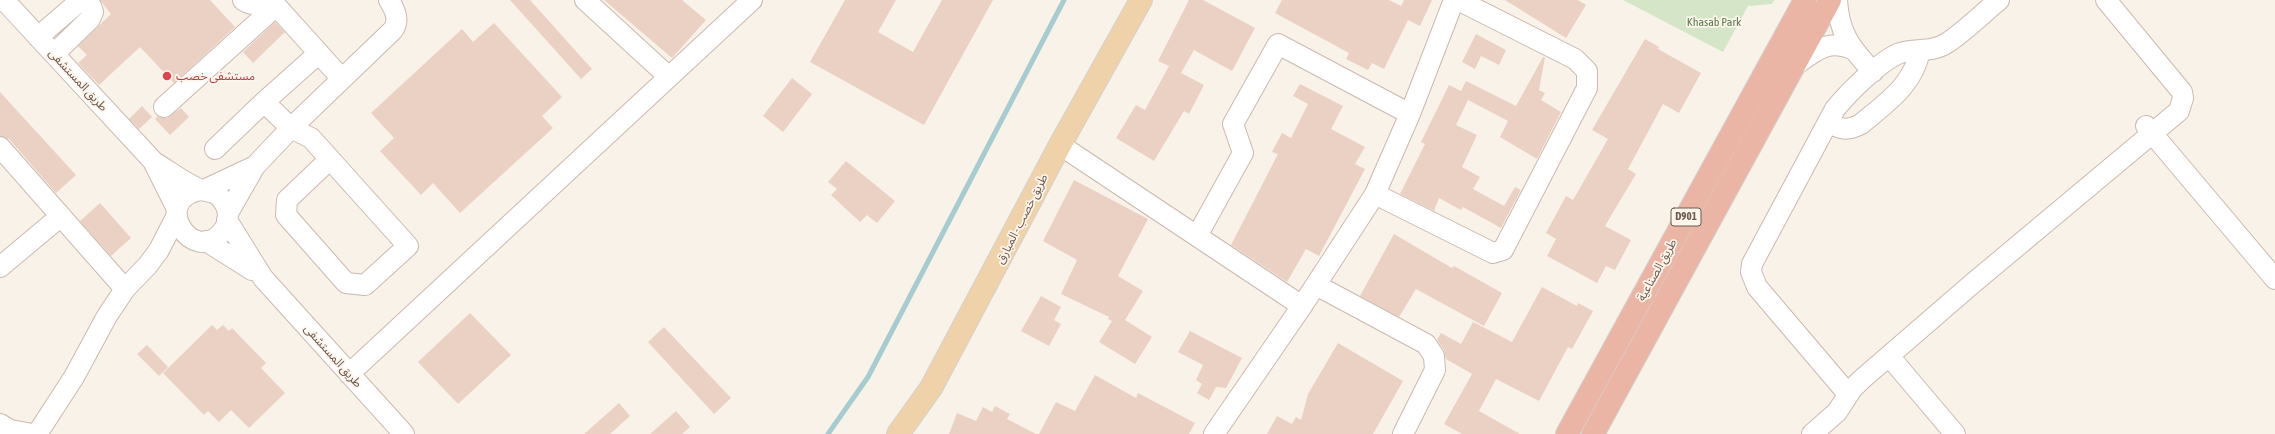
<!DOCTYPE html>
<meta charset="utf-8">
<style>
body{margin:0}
canvas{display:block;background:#f9f2e8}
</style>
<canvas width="2275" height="434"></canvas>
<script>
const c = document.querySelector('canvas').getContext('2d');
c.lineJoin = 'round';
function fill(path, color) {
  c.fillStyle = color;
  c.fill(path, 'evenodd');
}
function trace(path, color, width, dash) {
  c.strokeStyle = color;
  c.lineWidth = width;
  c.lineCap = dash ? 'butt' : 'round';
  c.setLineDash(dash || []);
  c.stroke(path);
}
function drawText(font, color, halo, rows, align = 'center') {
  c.font = font + ' "Asap Condensed","Noto Sans Arabic",sans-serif';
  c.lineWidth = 3.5;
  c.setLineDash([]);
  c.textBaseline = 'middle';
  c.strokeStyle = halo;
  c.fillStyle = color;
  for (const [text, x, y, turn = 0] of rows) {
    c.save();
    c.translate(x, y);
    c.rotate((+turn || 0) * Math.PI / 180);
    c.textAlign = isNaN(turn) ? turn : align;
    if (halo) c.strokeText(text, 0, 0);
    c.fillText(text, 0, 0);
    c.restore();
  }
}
fill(new Path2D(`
 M1623,0H1774L1772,4L1748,6L1723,52Z`), '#d5e5c8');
trace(new Path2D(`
 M828,434L868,377L1064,0`), '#a6ccd1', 5);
fill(new Path2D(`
 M100,0H210L235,27L174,83L140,47L99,85L78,63L87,55L78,46L111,14Z
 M510,0H530L592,69L581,79Z
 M604,0H682L706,20L672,58Z
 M845,0H896L878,32L913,52L942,0H993L924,125L810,62Z
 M1189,0H1203L1255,28L1232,71L1194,50L1181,73L1204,85L1189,114L1184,111L1154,161L1116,138L1136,105L1145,110L1169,66L1158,61Z
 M1282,0H1389L1401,6L1404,0H1432L1420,26L1408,20L1384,69L1372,63L1368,70L1346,59L1349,53L1275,13Z
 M1505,0H1578L1586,5L1566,38Z
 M275,22L285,32L253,63L243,52Z
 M494,23L562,97L542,116L553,128L460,213L433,183L421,195L380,151L394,138L371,113L462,29L473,42Z
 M1476,34L1506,50L1499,65L1481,56L1475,69L1462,62Z
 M1645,39L1659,47L1658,49L1701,73L1679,113L1663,104L1628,169L1636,174L1605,226L1631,240L1615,270L1606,266L1597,283L1547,256L1556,239L1546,233L1566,196L1573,200L1608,139L1592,130Z
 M1543,57H1545L1539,90L1545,93L1541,100L1561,112L1537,159L1500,137L1508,121L1468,100L1456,125L1477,135L1462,167L1480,177L1473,189L1504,206L1515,187L1521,190L1501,228L1463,207L1461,210L1439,198L1434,211L1400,194L1425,144L1421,142L1449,85L1461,91L1466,81L1516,106Z
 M792,78L812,94L783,132L763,116Z
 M1300,84L1343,106L1331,129L1365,147L1355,164L1365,169L1319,256L1306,249L1287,282L1231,245L1278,154L1272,152L1282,133L1291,138L1308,104L1293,96Z
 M0,92L76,175L56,193L9,139L0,136Z
 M142,106L152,117L139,129L129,119Z
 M181,108L189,117L170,135L155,119L158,116L167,118Z
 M846,161L895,201L877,223L867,215L860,222L831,195L837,189L828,182Z
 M1074,180L1148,219L1118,276L1143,291L1125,320L1152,337L1135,364L1099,342L1112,321L1108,319L1109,317L1061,294L1077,260L1043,241Z
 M100,203L131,238L111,256L80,221Z
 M1394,234L1452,268L1454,266L1502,293L1484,326L1416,289L1399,317L1360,296Z
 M1542,287L1577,306L1578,303L1593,311L1572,349L1568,347L1539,401L1496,379L1479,411L1520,434H1462L1444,424L1472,374L1446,359L1444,350L1437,340L1441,333L1461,344L1473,322L1512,342Z
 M1041,296L1061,307L1054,320L1061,324L1049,346L1021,331Z
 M470,313L511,355L458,404L418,362Z
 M212,325L217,330L223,325L229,331L232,328L266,363L261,368L285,393L249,428L231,410L219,422L208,411L204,415L163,373Z
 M664,327L731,398L714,414L648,342Z
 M1190,331L1242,358L1226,388L1216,387L1209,400L1197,393L1202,384L1196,380L1203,365L1178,352Z
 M1338,343L1403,381L1373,434H1267L1277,416L1292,424L1296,417L1301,420L1308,394Z
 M147,345L168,367L159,376L137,354Z
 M1095,375L1136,398L1138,393L1195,423L1189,434H1039L1056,402L1075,411Z
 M619,403L630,416L610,434H584Z
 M995,406L1010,414L1007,419L1036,434H949L957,413L976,421L983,407L992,412Z
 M676,411L690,427L682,434H650Z`), '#ebd1c3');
const minor = new Path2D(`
 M4,0L153,161L177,209
 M243,0C250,5 259,6 267,0
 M271,0L342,79
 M1837,0C1839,34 1851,48 1873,72
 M38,37L81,0
 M54,54L90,19L93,12L91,6L82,0
 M1793,67C1813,53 1827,38 1852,49
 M669,77L752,0
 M264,102L319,53
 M164,107L276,6
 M1829,122C1840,130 1848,131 1861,124C1886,103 1914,85 1920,50
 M2146,126L2275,279
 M1060,145L1302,306
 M0,147L125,289
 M215,149L264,102L291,128L311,138L408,246L365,285L346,283L286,215L287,200L330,159
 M154,162C169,171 183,182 199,189C205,192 211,191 216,194C222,198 225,203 227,209C229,217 227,226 222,232C194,267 148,200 201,190
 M204,190L255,166
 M1375,194L1493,253L1503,250L1587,88V71L1575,59L1458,0
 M228,213L255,166L291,128L393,30C400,20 395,10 389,0
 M227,220L263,278L404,434
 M1197,236L1243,153L1233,124L1278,44L1410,114
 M206,241L252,270
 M0,267L61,216
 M1316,285L1426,344L1434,356L1435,370L1403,434
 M1889,356L1955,434
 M349,374L669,77L585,0
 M1848,394L1757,287L1751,272L1752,264L1835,109C1848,93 1881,60 1900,53C1915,48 1932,53 1947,43C1965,31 1982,14 1999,0
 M0,424L10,430L33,434
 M37,434L74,377L107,316L125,289L148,265L159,250L176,217
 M1214,434L1302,306L1375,194L1410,114L1454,0
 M1812,434L1837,412L1852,389L1861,380L1972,284L2179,111L2183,98L2182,92L2106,0`);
const major = new Path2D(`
 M898,434L931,388L1060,145L1141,0`);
const highway = new Path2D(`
 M1567,434L1805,0
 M1593,434L1830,0`);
trace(minor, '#cab9af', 22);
trace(major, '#d7d1ce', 24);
trace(highway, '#d7d1ce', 24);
trace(minor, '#fff', 20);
trace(major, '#efd2a9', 22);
trace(highway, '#ebb5a6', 22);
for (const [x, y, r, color] of [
 [167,76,5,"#e0444e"]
]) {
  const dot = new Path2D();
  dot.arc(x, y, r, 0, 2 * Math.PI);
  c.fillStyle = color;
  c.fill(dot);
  trace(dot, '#fdf6ed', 1.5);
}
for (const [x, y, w] of [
 [1686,217,30]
]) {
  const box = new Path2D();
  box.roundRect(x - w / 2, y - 9, w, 18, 3);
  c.fillStyle = '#fdf6ed';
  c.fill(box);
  trace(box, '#70594f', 1);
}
drawText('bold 11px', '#70594f', null, [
 ["D901",1686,217]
]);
drawText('12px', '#5b7a4c', '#fdf6ed', [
 ["Khasab Park",1714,22]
]);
drawText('12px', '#be3a42', '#fdf6ed', [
 ["مستشفى خصب",176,76]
], 'left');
drawText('12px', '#70594f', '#fdf6ed', [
 ["طريق المستشفى",78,80,47],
 ["طريق خصب - المبارق",1022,219,-63],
 ["طريق الصناعية",1657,270,-61],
 ["طريق المستشفى",333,356,48]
]);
</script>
